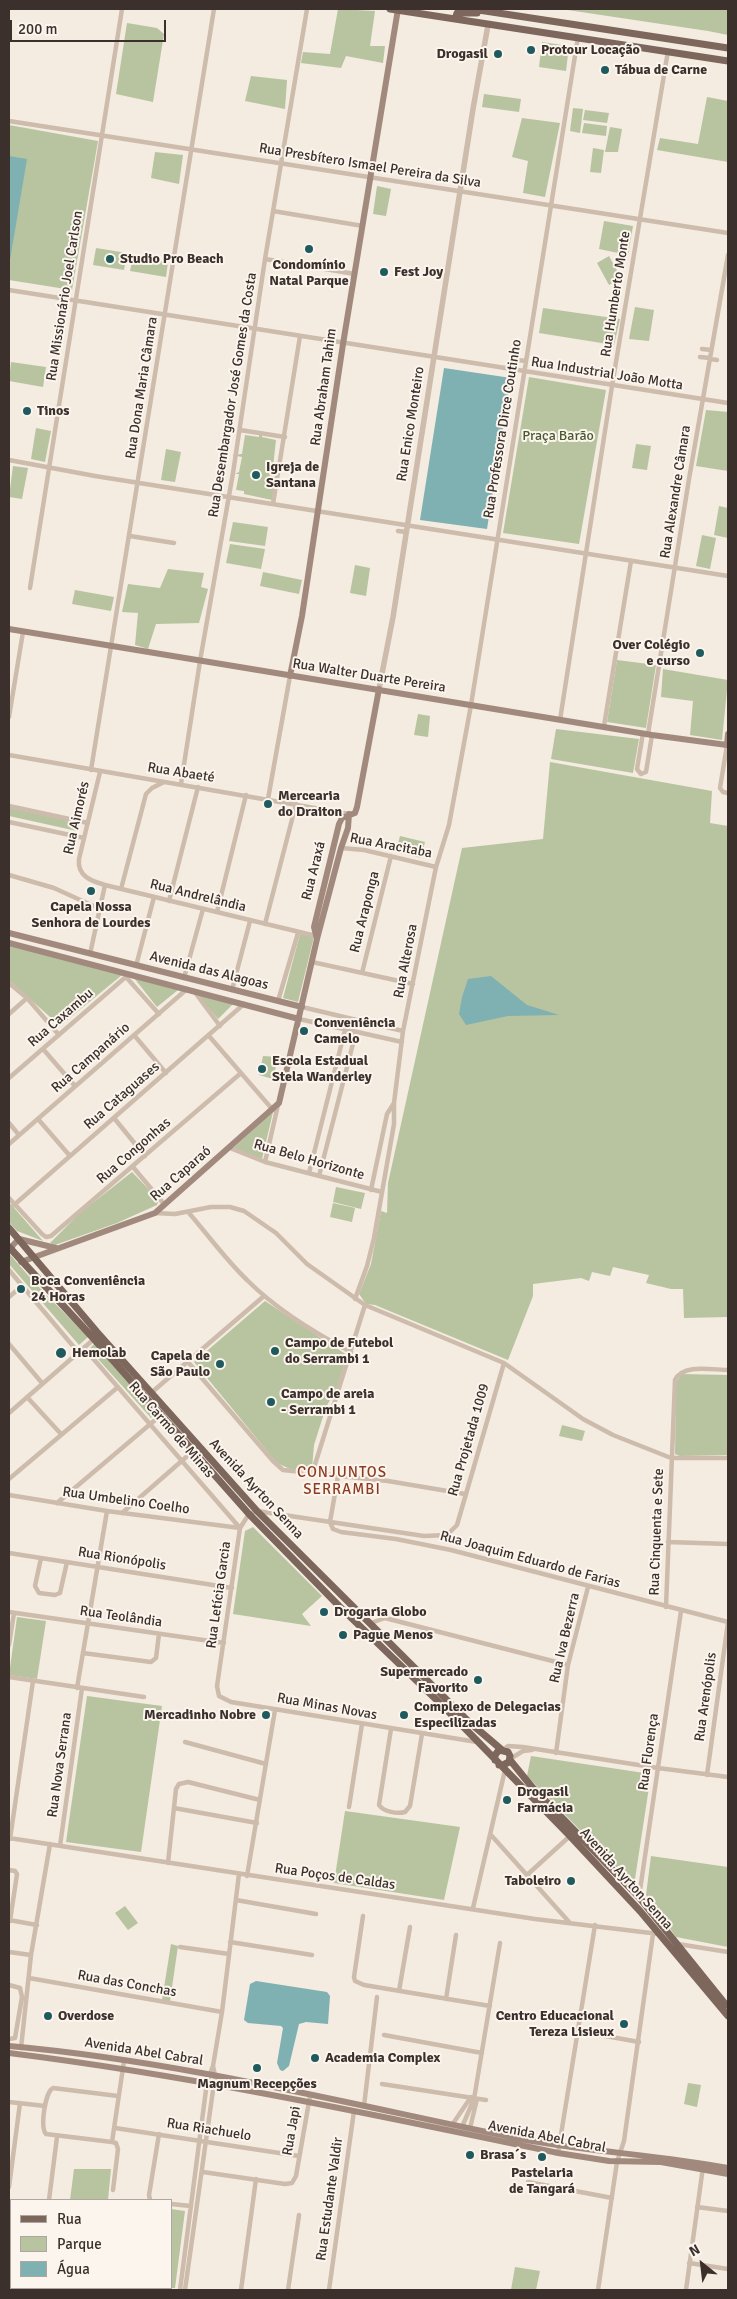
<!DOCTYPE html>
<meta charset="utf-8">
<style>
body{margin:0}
#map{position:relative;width:737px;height:2299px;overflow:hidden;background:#f4ebe1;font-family:Signika,sans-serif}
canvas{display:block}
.frame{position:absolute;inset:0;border:10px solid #3b302b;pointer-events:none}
.legend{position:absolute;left:10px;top:2199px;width:162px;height:90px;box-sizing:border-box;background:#fbf5ee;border:1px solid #aea6a0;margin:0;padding:6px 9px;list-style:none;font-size:15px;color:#3b302b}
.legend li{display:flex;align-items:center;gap:10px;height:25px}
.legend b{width:25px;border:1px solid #aea6a0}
.north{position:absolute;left:677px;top:2239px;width:50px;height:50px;-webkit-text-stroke:4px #fbf5ee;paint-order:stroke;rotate:331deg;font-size:14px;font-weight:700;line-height:20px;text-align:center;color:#3b302b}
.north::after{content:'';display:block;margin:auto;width:18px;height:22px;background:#3b302b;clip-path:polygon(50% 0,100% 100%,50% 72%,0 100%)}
.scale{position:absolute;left:10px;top:20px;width:156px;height:22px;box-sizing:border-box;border:2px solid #3b302b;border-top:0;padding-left:6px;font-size:15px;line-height:18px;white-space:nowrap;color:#3b302b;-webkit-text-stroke:4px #fbf5ee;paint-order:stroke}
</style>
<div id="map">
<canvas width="737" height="2299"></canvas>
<div class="frame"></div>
<ul class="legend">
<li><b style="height:6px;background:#7d675c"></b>Rua</li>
<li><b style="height:14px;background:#b8c4a0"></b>Parque</li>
<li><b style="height:14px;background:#7fb0b2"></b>Água</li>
</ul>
<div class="north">N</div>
<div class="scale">200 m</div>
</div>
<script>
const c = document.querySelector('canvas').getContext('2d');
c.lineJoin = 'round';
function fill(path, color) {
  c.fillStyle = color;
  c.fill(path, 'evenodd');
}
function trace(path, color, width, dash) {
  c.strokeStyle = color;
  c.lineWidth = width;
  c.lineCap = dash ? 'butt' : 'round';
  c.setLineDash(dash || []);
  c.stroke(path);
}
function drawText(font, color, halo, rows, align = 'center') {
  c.font = font + ' Signika,sans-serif';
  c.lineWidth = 4;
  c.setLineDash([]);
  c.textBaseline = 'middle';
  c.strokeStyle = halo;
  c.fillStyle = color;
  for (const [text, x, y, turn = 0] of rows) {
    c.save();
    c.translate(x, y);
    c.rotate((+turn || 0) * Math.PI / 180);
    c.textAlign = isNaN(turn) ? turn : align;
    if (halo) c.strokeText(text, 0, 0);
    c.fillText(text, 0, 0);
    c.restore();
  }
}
fill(new Path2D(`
 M338,9L375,11L370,46H385L383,63L346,56L341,68L301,63L303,52L330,54Z
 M561,9H728V35L708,31Z
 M127,23L157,28L164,34L153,102L116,94Z
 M542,42L569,46L566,71L539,67Z
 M251,76L287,80L285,109L245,101Z
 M484,94L521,99L519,112L482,107Z
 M707,97L728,101V162L657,150L660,138L698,144Z
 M573,108L583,109L580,133L570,131Z
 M585,110L609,113L607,123L583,120Z
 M522,118L560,123L545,197L523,193L528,161L512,157Z
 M584,123L607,126L606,136L582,133Z
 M9,125L98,141L72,290L9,280Z
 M610,127L622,129L618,152H605Z
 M593,148L604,150L601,173L590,172Z
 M155,152L183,155L179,184L151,178Z
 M377,186L391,189L386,216L373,214Z
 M604,221L633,226L628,255L599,249Z
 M96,248L127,253L124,270L93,265Z
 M609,256L621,278L609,285L597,263Z
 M133,257L168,262L166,277L130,271Z
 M635,307L654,310L649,341L629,339Z
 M543,308L620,319L614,345L539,333Z
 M11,362L46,367L43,387L9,381Z
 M529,377L606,390L579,544L503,533Z
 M706,410L728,412V471L696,466Z
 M36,428L51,431L45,462L31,459Z
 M259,434H262V437L276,440L272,476L275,477L272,500L244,494V491L236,490L239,474H235L239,472L242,457L232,455L242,454L245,435L259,437Z
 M636,444L651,446L647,470L632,468Z
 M166,449L181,452L175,482L161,480Z
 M13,466L28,468L22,499L9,497Z
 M719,506L728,508V538L714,535Z
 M233,522L268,527L265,546L229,541Z
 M702,535L716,538L710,569L696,566Z
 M230,544L265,549L261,569L226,563Z
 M355,565L370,568L366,596L350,593Z
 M168,569L204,573L201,587L208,589L199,623L156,624L148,649L135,645L138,613L122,612L128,584L160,588Z
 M263,572L302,580L299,594L260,586Z
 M75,590L114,597L111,611L72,604Z
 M617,660L656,665L646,728L607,722Z
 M663,669L728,680L722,740L690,735L693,701L661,697Z
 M418,714L430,716L428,737L414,735Z
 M556,729L639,739L633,773L551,759Z
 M550,762L712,791L710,823L728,826V1317L684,1318L683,1289H671L646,1283L649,1275L613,1267L610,1276L592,1272L589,1281L581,1278L533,1284V1296L508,1360L375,1305L366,1304L359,1294L371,1264L381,1211L387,1213L388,1183L462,848L543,839Z
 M9,807L79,821L77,831L9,816Z
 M400,836L425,842L421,858L396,852Z
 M300,934L314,937L298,1002L283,998Z
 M9,943L122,975L60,1026L9,980Z
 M134,978L178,990L157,1007Z
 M198,995L233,1004L218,1019Z
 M263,1056L278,1057L273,1079L259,1075Z
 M273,1112L262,1159L232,1149Z
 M132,1172L159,1200L157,1205L117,1223L55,1245L50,1243L80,1213Z
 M336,1187L365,1193L361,1209L333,1202Z
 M9,1202L43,1241L17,1231L9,1222Z
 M333,1203L355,1208L352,1222L330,1217Z
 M9,1253C33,1283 61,1309 88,1337L79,1345L9,1264Z
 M265,1301L347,1355L337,1388L326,1407L314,1445L312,1468L309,1471L290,1469L277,1463L194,1362Z
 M95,1343L157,1413L151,1418L89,1349Z
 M682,1374L728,1375V1455L680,1456L675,1454L676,1382Z
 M562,1425L585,1431L582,1441L559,1436Z
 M253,1527L322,1596L302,1614L311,1626L233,1614L245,1531Z
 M17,1617L46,1621L37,1679L9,1675Z
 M87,1696L162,1706L141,1852L66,1842Z
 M531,1756L651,1774L635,1879L629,1880L527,1776Z
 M345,1811L460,1827L444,1900L334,1883Z
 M651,1856L728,1867V1947L676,1937L646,1895Z
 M125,1906L138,1923L128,1930L115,1913Z
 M171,1944L178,1946L170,2001L162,2000Z
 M688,2083L701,2085L697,2107L684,2104Z
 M74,2169H111L108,2200H70Z
 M171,2209L185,2211L175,2288H171Z
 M515,2267L540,2271L536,2290H511Z`), '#b8c4a0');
fill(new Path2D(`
 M9,156L27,159L9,266Z
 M444,368L511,378L487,529L420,520Z
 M491,976L527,1005L559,1015L508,1016L466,1025L459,1014L462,997L468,979Z
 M256,1981L327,1992L330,1996L328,2024L306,2022L299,2024L289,2066L283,2071L280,2070L277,2063L283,2028L281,2026L248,2023L244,2020L250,1984Z`), '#7fb0b2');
trace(new Path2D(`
 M9,121L728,233
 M273,211L363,226
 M265,259L355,274
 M9,290L728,403
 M702,349L711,350
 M700,357L710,358
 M710,359L717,360
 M517,360L526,361
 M240,430L285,437
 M9,460L95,476L728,576
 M273,504L300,336
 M398,531L406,532
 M130,536L174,543
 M30,588L122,9
 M9,717L23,632
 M560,720L612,386L668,51
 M604,726L631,561
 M643,733L637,769L641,774L646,772L652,735
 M648,734L689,479L728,255
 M727,745L720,788L723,792L728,793
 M9,755L349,814
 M91,770L214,9
 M100,772L79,859C77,876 91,881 105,885L316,936
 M181,784L200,661L233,473L265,259L307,9
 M268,799L290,676
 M9,806L88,823
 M9,822L84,838
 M341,848L364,850L436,867
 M9,875L54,888L100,909
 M121,889L146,794L152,788L164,782
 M169,901L198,787
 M217,912L246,795
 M265,924L296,804
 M90,954L105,885
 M312,962L413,984
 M136,966L154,897
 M362,973L391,856
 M126,977L159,1014
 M184,978L203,909
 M9,983L27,998L59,1035
 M232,990L250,921
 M194,991L220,1026
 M278,1001L298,933
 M302,1007L403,1031
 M9,1014L27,998
 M299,1019L402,1042
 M134,1035L166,1073
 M209,1036L273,1110
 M43,1049L75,1086
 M9,1078L128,975
 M114,1118L145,1156
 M38,1119L70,1156
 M9,1123L19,1135
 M9,1144L187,989
 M230,1148L265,1162L382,1192
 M265,1162L278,1105
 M133,1167L164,1204
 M309,1173L345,1030
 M319,1176L356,1032
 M371,1190L387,1114L394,1103
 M9,1198L42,1234L46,1237L51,1236L241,1073
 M14,1205L244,1004
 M155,1213L175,1214L211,1207H230L244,1211L276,1233L307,1264L365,1305L504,1363L583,1419L613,1435L671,1458H728
 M189,1213C208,1235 226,1260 247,1280C277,1310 313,1332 351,1352
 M9,1270L78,1352
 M9,1297L22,1286
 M355,1299L367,1266L374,1238L394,1124V1103L403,1031L436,867L449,825L471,705L578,37
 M9,1344L42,1383
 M84,1348L240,1528
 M188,1362L273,1461L283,1470L388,1481L465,1494
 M151,1393L264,1296
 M27,1397L61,1434
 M9,1413L94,1339
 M312,1474L365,1305
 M9,1479L118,1387
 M9,1495L107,1511L240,1528
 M57,1503L161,1415
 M122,1513L192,1452
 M330,1522L333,1529L341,1532L396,1539L451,1550L728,1622L707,1775
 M330,1522L338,1476
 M668,1542L728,1544
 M9,1553L232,1588
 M41,1558L35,1586L39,1593L55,1595L60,1593L67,1562
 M666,1607L675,1380C683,1363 713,1370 728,1370
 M9,1612L224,1643
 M371,1623L385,1618L568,1665
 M9,1645L14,1613
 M83,1653L151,1662L156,1658L159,1634
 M9,1677L144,1697
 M77,1688L107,1511
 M391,1729L379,1805C384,1812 397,1814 405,1812L410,1806L422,1734
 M185,1742L266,1764
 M477,1742L231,1702L219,1696L217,1686L240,1528L249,1514L257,1511L424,1536L447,1535L457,1525L504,1363
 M503,1750L508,1746L523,1747L658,1768L728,1777
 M556,1753L568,1665L588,1587
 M510,1759L523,1751L532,1750
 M349,1807L362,1724
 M174,1808L257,1823
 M491,1835L570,1923
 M9,1838L535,1919L659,1934
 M10,1839L33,1681
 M60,1846L82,1688
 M168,1863L176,1789L179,1784L188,1782L260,1800
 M9,1870L15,1871L17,1874L10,1921
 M527,1875L570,1836
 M247,1876L275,1710
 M639,1897L681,1611
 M236,1900L316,1914
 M473,1908L505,1770
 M363,1916L354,1977L355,1981L364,1985L490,2006
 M9,1920L37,1925
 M230,1942L312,1955
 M678,1944L728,1952
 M180,1947L229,1954
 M9,1952L31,1955
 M29,1978L222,2012
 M9,1985L20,1988L22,1997L15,2038L9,2039
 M399,1991L410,1927
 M446,1999L456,1935
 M578,2031L639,2042
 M384,2035L482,2053
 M21,2048L31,1955L50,1844
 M382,2084L486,2100
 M9,2102L45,2106
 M364,2106L377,1997
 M452,2125L471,2097
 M462,2127L474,2099L500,1943
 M115,2128L299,2156
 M470,2128L477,2099
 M112,2142L46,2134C40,2127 45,2092 53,2088L118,2096
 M112,2142L124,2061
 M112,2142L116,2143L118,2149L113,2190
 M558,2153L595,1925
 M203,2172L285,2184L292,2183L296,2176L310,2096
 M528,2182L612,2198
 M9,2187L20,2103
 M49,2200L57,2137
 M150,2200L149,2195L159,2134
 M171,2204L191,2206
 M697,2207L728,2211
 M9,2213H11
 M689,2263L728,2269
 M9,2270L11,2271
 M140,2288L156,2290
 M37,2290V2288
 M180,2290L207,2082L213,2066L222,2012L239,1874
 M185,2290L215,2076L213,2066
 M241,2290L256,2179
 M288,2290L299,2215
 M329,2290L354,2111
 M598,2290L617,2162L624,2141L653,1934
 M686,2290L703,2167`), '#cdbbac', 4.5);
trace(new Path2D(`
 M379,689L393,617L473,109L488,25`), '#cdbbac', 5.5);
trace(new Path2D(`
 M9,629L652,735L727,745L728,734
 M290,676L302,616L343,344L398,9
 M9,933L302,1007
 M317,939L314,927L339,824L342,818L355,813L357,807L379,689
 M9,943L299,1019
 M11,1250L13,1245L19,1239L56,1248
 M21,1262L155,1213L279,1103L317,939L341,848L348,828L349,814
 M9,2046C178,2061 345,2103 511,2137C583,2152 656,2154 728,2168
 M9,2053C194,2076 376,2115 558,2153L609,2161L661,2162L728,2174`), '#a18a7d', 6);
trace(new Path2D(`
 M390,9L728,61
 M472,9L728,48
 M455,19L457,13H477
 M9,1228L97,1332L257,1511L468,1721L502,1750
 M9,1247L94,1339L249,1514L339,1606L446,1709L570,1836L640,1911L728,2016
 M495,1760V1755L499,1750L508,1752L510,1756L509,1762L503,1765H499
 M510,1760L532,1787L639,1897L726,2005`), '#7d675c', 7);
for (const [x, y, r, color] of [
 [531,50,5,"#1f5a5e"],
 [498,54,5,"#1f5a5e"],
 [605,70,5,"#1f5a5e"],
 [309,249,5,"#1f5a5e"],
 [110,259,5,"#1f5a5e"],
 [384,272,5,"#1f5a5e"],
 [27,411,5,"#1f5a5e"],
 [256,475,5,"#1f5a5e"],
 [700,653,5,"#1f5a5e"],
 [268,804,5,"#1f5a5e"],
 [91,891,5,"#1f5a5e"],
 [304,1031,5,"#1f5a5e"],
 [262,1069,5,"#1f5a5e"],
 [21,1289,5,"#1f5a5e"],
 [275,1351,5,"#1f5a5e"],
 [61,1353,6,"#1f5a5e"],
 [220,1364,5,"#1f5a5e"],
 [271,1402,5,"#1f5a5e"],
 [324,1612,5,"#1f5a5e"],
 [343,1635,5,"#1f5a5e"],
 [478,1680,5,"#1f5a5e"],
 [266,1715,5,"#1f5a5e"],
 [404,1715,5,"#1f5a5e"],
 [507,1800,5,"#1f5a5e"],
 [571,1881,5,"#1f5a5e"],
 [48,2016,5,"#1f5a5e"],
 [624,2024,5,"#1f5a5e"],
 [315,2058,5,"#1f5a5e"],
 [257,2068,5,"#1f5a5e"],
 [470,2155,5,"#1f5a5e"],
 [542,2157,5,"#1f5a5e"]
]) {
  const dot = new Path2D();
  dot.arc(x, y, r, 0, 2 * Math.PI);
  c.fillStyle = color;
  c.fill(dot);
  trace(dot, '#fbf5ee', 2);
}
drawText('bold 14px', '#3b302b', '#fbf5ee', [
 ["Protour Locação",541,50],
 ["Drogasil",488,54,"right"],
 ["Tábua de Carne",615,70],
 ["Studio Pro Beach",120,259],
 ["Condomínio",309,265,"center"],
 ["Natal Parque",309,281,"center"],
 ["Fest Joy",394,272],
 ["Tinos",37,411],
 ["Igreja de",266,467],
 ["Santana",266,483],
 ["Over Colégio",690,645,"right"],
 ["e curso",690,661,"right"],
 ["Mercearia",278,796],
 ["do Draiton",278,812],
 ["Capela Nossa",91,907,"center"],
 ["Senhora de Lourdes",91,923,"center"],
 ["Conveniência",314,1023],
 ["Camelo",314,1039],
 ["Escola Estadual",272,1061],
 ["Stela Wanderley",272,1077],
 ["Boca Conveniência",31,1281],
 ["24 Horas",31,1297],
 ["Campo de Futebol",285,1343],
 ["do Serrambi 1",285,1359],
 ["Hemolab",72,1353],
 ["Capela de",210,1356,"right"],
 ["São Paulo",210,1372,"right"],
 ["Campo de areia",281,1394],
 ["- Serrambi 1",281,1410],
 ["Drogaria Globo",334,1612],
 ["Pague Menos",353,1635],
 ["Supermercado",468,1672,"right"],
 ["Favorito",468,1688,"right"],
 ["Complexo de Delegacias",414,1707],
 ["Especilizadas",414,1723],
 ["Mercadinho Nobre",256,1715,"right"],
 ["Drogasil",517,1792],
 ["Farmácia",517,1808],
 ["Taboleiro",561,1881,"right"],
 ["Overdose",58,2016],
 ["Centro Educacional",614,2016,"right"],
 ["Tereza Lisieux",614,2032,"right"],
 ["Academia Complex",325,2058],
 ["Magnum Recepções",257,2084,"center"],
 ["Brasa´s",480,2155],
 ["Pastelaria",542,2173,"center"],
 ["de Tangará",542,2189,"center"]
], 'left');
drawText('14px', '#3b302b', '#fbf5ee', [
 ["Rua Presbítero Ismael Pereira da Silva",370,166,9],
 ["Rua Humberto Monte",616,294,-81],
 ["Rua Missionário Joel Carlson",65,296,-81],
 ["Rua Industrial João Motta",607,374,9],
 ["Rua Abraham Tahim",324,387,-82],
 ["Rua Dona Maria Câmara",142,388,-81],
 ["Rua Desembargador José Gomes da Costa",233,395,-81],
 ["Rua Enico Monteiro",411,424,-81],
 ["Rua Professora Dirce Coutinho",503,429,-81],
 ["Rua Alexandre Câmara",676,492,-81],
 ["Rua Walter Duarte Pereira",369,676,9],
 ["Rua Abaeté",181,773,9],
 ["Rua Aimorés",77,818,-77],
 ["Rua Aracitaba",391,846,11],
 ["Rua Araxá",314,871,-76],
 ["Rua Andrelândia",198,896,14],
 ["Rua Araponga",365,912,-76],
 ["Rua Alterosa",406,961,-79],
 ["Avenida das Alagoas",209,971,14],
 ["Rua Caxambu",61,1018,-41],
 ["Rua Campanário",91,1058,-41],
 ["Rua Cataguases",122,1096,-41],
 ["Rua Congonhas",134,1151,-41],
 ["Rua Belo Horizonte",309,1160,16],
 ["Rua Caparaó",181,1174,-41],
 ["Rua Carmo de Minas",171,1430,49],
 ["Rua Projetada 1009",469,1440,-74],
 ["Avenida Ayrton Senna",256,1489,47],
 ["Rua Umbelino Coelho",126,1501,8],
 ["Rua Cinquenta e Sete",657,1532,-88],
 ["Rua Rionópolis",122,1559,9],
 ["Rua Joaquim Eduardo de Farias",530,1560,15],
 ["Rua Letícia Garcia",219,1595,-82],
 ["Rua Teolândia",121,1617,8],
 ["Rua Iva Bezerra",565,1638,-77],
 ["Rua Arenópolis",706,1697,-82],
 ["Rua Minas Novas",327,1707,10],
 ["Rua Florença",649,1752,-82],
 ["Rua Nova Serrana",60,1765,-82],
 ["Rua Poços de Caldas",335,1877,8],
 ["Avenida Ayrton Senna",626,1879,48],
 ["Rua das Conchas",127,1984,10],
 ["Avenida Abel Cabral",144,2052,9],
 ["Rua Riachuelo",209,2130,9],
 ["Rua Japi",292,2131,-80],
 ["Avenida Abel Cabral",547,2137,11],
 ["Rua Estudante Valdir",330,2199,-82]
]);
drawText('14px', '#4a5a2e', '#fbf5ee', [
 ["Praça Barão",558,436]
]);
c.letterSpacing = '1px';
drawText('15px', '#8c3b22', '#fbf5ee', [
 ["CONJUNTOS",342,1473],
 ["SERRAMBI",342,1490]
]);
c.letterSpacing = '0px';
</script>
